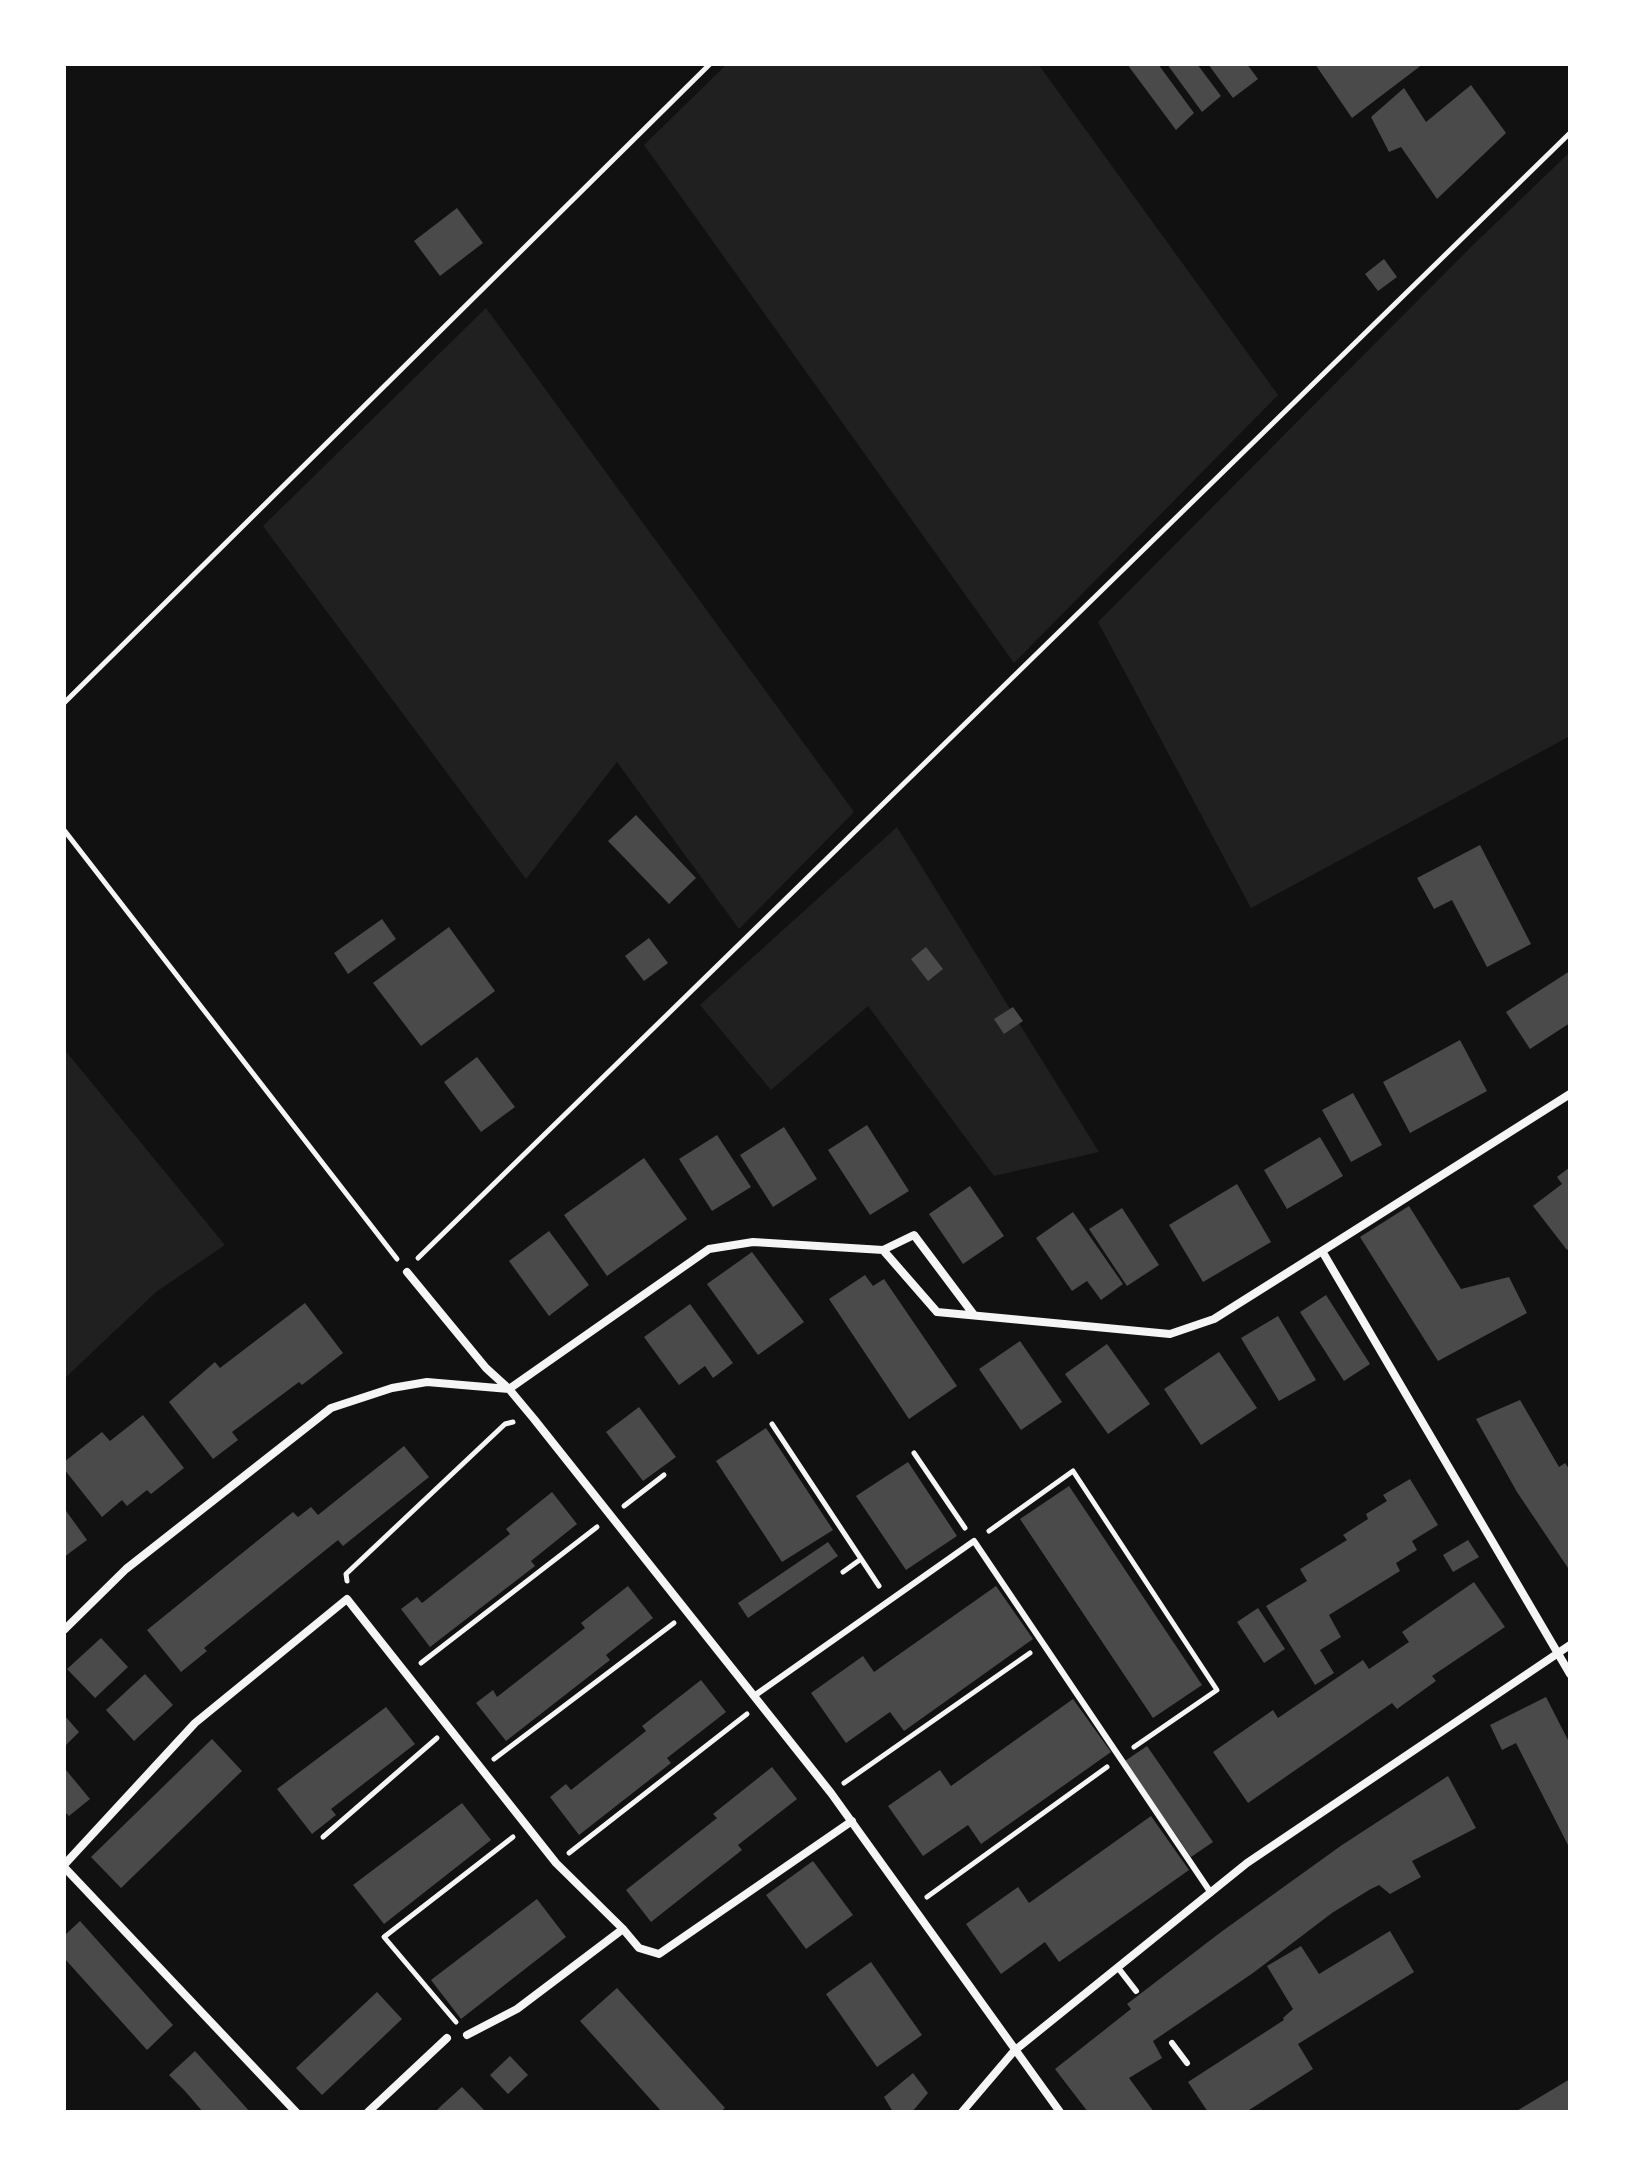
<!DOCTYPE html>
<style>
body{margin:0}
#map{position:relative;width:1634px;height:2176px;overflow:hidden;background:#111;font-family:"Sofia Sans Condensed",sans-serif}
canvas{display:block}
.frame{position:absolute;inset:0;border:66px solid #fff;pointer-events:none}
</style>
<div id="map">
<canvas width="1634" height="2176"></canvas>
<div class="frame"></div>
</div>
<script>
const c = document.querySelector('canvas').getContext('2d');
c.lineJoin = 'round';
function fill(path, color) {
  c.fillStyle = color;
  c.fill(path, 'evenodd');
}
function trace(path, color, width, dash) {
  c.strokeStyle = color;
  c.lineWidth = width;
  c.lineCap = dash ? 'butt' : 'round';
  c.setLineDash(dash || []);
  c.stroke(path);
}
fill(new Path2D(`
 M727,64H1038L1278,395L1014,663L644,145Z
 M1570,152V736L1251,908L1098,622L1472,246Z
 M486,308L854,812L739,929L617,762L526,879L263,526Z
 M897,827L1099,1152L994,1176L868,1006L771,1090L700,1005Z
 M64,1049L225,1245L156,1292L64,1379Z`), '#202020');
fill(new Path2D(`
 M1127,64H1158L1194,113L1176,130Z
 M1167,64H1197L1221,96L1202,112Z
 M1208,64H1247L1258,79L1233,98Z
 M1315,64H1423L1352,118Z
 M1471,85L1506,133L1437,199L1401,147L1389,152L1371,117L1404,88L1426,122Z
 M457,208L483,243L440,276L414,241Z
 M1384,259L1397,277L1378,291L1365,274Z
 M636,815L696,878L669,904L608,841Z
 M1480,845L1531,944L1487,967L1452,900L1434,909L1417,878Z
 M382,919L396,939L348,974L334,953Z
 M449,927L495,991L421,1046L373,983Z
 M649,938L668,963L644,981L625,956Z
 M926,947L943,969L928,981L911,959Z
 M1570,971V1023L1530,1049L1506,1012Z
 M1013,1007L1023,1021L1004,1034L994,1019Z
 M1460,1040L1487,1091L1410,1133L1383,1082Z
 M477,1057L515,1107L481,1132L444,1082Z
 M1353,1093L1382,1145L1351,1162L1322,1110Z
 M867,1125L909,1191L870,1215L828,1150Z
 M784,1127L817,1179L773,1207L740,1155Z
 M717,1135L751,1187L712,1211L679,1159Z
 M1320,1137L1343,1176L1287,1209L1264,1170Z
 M644,1158L687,1219L607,1276L564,1215Z
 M1570,1167V1247L1567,1250L1533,1206L1562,1184L1557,1177Z
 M1237,1184L1271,1242L1203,1282L1169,1225Z
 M970,1186L1004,1236L963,1264L929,1214Z
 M1409,1206L1461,1289L1509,1277L1527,1313L1438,1361L1360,1237Z
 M1122,1208L1159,1265L1127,1286L1089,1229Z
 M1073,1212L1123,1284L1101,1300L1087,1281L1072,1291L1036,1238Z
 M549,1231L589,1285L549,1316L509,1261Z
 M752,1252L804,1322L758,1355L707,1284Z
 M865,1275L873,1286L884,1279L957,1386L909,1419L829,1299Z
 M1326,1295L1370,1364L1344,1381L1300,1312Z
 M305,1303L343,1353L302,1385L299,1382L232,1432L238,1440L213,1459L169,1402L215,1362L220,1368Z
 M690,1304L733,1363L713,1378L705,1366L679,1385L644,1337Z
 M1278,1316L1316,1380L1279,1401L1241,1338Z
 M1020,1341L1062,1402L1021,1430L979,1369Z
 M1107,1344L1150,1404L1108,1434L1065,1374Z
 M1219,1352L1257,1408L1201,1445L1164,1389Z
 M1520,1400L1559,1467L1565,1463L1570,1470V1571L1517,1492L1476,1419Z
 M639,1407L676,1457L643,1481L606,1432Z
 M143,1415L184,1468L151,1494L147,1490L127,1506L122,1500L102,1517L64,1469V1462L102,1432L110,1441Z
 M766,1428L833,1530L782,1562L716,1461Z
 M404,1446L429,1477L343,1546L338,1540L204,1648L207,1651L181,1672L147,1630L293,1512L298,1517L311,1507L318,1515Z
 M908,1462L957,1536L906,1570L856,1496Z
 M1410,1479L1438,1525L1412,1541L1417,1550L1396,1563L1400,1571L1329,1615L1341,1637L1320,1650L1334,1673L1315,1685L1266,1606L1307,1581L1300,1569L1347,1540L1343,1535L1368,1519L1366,1514L1387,1501L1383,1495Z
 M1069,1486L1202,1685L1153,1718L1020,1519Z
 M552,1492L577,1524L531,1561L535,1566L430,1647L401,1609L417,1597L422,1603L510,1534L506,1529Z
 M64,1508L87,1540L64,1557Z
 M1468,1540L1479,1557L1453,1572L1443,1555Z
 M828,1542L838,1556L748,1618L738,1603Z
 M1474,1582L1505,1627L1432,1676L1436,1681L1397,1709L1392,1703L1248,1803L1213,1752L1273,1710L1278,1718L1363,1660L1369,1669L1409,1642L1402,1632Z
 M628,1586L653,1618L606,1655L610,1660L506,1741L476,1703L493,1690L497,1697L585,1628L581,1623Z
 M996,1586L1033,1639L904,1731L890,1712L846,1743L811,1693L863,1656L874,1672Z
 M1258,1608L1285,1649L1264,1663L1237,1622Z
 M101,1638L128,1667L95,1698L67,1669Z
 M145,1674L173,1705L134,1741L106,1710Z
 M701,1680L726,1712L667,1758L671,1763L579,1835L550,1797L566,1784L571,1790L646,1731L642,1726Z
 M1546,1697L1570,1744V1849L1516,1743L1502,1750L1490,1725Z
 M1073,1699L1111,1752L981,1844L968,1825L923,1856L888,1806L940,1770L951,1786Z
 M386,1707L415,1744L331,1809L336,1815L312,1834L277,1789Z
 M64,1715L79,1732L64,1747Z
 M212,1739L242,1771L121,1888L91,1857Z
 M1147,1746L1213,1842L1191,1857L1125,1761Z
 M772,1767L797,1799L738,1845L742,1850L651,1922L626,1890L717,1818L713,1814Z
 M66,1770L90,1799L69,1816L64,1811Z
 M1448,1776L1476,1828L1412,1861L1421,1877L1390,1894L1379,1885L1369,1890L1332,1913L1253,1973L1153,2041L1162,2058L1129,2078L1154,2112H1088L1055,2069L1131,2009L1127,2004L1221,1932L1342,1845Z
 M462,1803L491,1840L384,1924L353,1885Z
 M1151,1816L1189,1870L1059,1962L1045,1942L1001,1974L966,1924L1018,1887L1029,1903Z
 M813,1861L853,1915L806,1949L766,1895Z
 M537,1899L566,1937L461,2019L431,1980Z
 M80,1921L173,2025L147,2050L64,1958V1936Z
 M1390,1931L1414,1972L1298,2044L1313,2069L1246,2112H1208L1188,2082L1284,2020L1283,2018L1293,2009L1267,1966L1301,1946L1319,1974Z
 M871,1962L922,2035L877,2067L826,1994Z
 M617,1988L725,2108L720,2112H662L580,2021Z
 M377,1992L402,2019L322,2095L296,2068Z
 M195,2051L242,2103L250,2112H203L185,2091L169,2075Z
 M510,2056L528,2075L508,2094L490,2075Z
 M913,2073L928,2093L912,2112H893L884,2097Z
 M1570,2079V2112H1515Z
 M462,2087L486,2112H435L442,2105Z`), '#4a4a4a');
trace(new Path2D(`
 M64,703L710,64
 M64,830L397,1259
 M418,1258L1570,133
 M772,1424L879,1586
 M914,1453L965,1528
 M624,1506L664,1475
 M989,1531L1073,1471L1217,1690L1134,1747
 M843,1572L861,1559
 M347,1581L346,1574L505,1424L513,1422
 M421,1663L597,1527
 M494,1759L674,1623
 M844,1783L1030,1653
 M323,1837L437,1738
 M569,1853L747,1714
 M927,1897L1107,1767
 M456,2022L384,1937L513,1837`), '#f5f5f5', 5);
trace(new Path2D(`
 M754,1696L974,1541L1211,1893
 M1119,1969L1136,1991
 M1172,2043L1187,2063`), '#f5f5f5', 6);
trace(new Path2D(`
 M1570,1094L1322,1251L1570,1674
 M883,1250L914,1235L974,1315
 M407,1272L486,1368L509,1389L534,1419L831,1793L1060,2112
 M64,1630L126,1569L331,1408L392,1388L427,1382L509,1389L709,1249L753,1242L883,1250L937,1312L1170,1334L1214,1319L1322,1251
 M64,1865L195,1723L347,1599L556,1863L623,1929L639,1948L659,1954L852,1821
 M64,1867L296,2112
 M467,2035L517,2009L623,1929
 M368,2112L447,2038
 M962,2112L1014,2051L1247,1863L1570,1645`), '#f5f5f5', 8);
</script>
